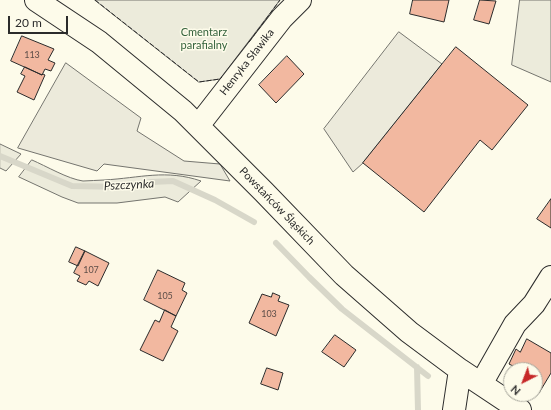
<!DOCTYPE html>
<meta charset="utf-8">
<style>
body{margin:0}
#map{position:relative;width:551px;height:410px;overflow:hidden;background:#fdfbea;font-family:Lato,sans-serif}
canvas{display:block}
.north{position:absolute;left:503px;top:362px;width:40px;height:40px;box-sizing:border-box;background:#fdfbea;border:1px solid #a9a89e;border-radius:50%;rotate:222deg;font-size:11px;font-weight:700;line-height:16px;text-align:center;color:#2b2b2b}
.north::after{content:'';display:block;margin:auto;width:14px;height:18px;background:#c62828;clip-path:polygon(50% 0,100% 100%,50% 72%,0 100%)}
.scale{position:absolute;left:8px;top:16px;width:60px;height:18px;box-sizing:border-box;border:2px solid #2b2b2b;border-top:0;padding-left:5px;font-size:12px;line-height:14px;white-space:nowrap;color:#2b2b2b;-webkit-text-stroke:3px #fdfbea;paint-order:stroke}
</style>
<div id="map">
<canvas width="551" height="410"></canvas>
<div class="north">N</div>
<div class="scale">20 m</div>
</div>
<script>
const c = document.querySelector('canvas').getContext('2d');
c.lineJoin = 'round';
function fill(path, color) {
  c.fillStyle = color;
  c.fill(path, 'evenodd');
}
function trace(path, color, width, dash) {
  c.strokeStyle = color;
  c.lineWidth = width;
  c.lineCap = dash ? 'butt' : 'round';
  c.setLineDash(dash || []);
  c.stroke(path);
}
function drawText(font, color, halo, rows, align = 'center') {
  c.font = font + ' Lato,sans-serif';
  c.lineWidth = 3;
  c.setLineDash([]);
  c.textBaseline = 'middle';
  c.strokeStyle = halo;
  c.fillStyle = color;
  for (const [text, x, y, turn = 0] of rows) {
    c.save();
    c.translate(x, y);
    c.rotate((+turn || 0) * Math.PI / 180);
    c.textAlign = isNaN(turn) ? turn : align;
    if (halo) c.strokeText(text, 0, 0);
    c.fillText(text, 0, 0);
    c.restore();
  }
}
const green = new Path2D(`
 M95,0H280L220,79L199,82Z
 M520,0H551V82L512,65Z
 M0,144L21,154L6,171L0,168Z
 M32,160C46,166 68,179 83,181C90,181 97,180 104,180C140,178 166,169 201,181L178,202L165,197L117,203H78L62,197L19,177Z`);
fill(green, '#ecebdb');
trace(green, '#74746e', 1);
const parking = new Path2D(`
 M399,32L442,64L363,163L353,172L324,129Z
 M66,63L141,118L137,131L184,161L220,164L230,181L104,164L97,171L18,148Z`);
fill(parking, '#eceadb');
trace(parking, '#74746e', 1);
trace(new Path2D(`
 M0,156L72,186L123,187L151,182L173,181L215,200L254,222
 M276,243L309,277L342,309L428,376
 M417,367L418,410`), '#d8d7c9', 6);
const building = new Path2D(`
 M413,0H449L444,22L410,14Z
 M480,0L496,1L489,24L474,20Z
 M22,36L54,49L48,60L55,63L51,71L45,69L42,75L11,61Z
 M456,47L528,105L492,150L480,140L424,212L363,163Z
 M287,56L304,74L276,103L259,85Z
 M25,67L42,75L43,74L45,75L34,100L17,92L25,76L21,74Z
 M551,199V228L537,219Z
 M76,247L85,251L78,266L69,262Z
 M85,251L109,263L98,286L89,281L86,285L77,281L80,276L74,273Z
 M158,270L185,283L182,290L187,293L176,316L144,300Z
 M273,293L280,296L278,301L289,305L276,336L249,323L262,294L271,297Z
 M165,310L176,316L171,327L178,331L163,361L140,350L155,320L159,322Z
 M335,335L356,350L344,367L322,352Z
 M527,339L551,353V373L539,393L535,390V370H511V376L508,374L513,366L509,364L516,349L520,352Z
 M267,368L283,373L278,390L261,384Z`);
fill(building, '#f2b8a0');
trace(building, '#2b2b2b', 1);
const minor = new Path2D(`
 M36,0L99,42L183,111L264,192L344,275L409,332L460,370L520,410
 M198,126L282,18L300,0
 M481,384L515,324L534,304L551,277
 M454,410L460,370`);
trace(minor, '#2b2b2b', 24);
trace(minor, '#fdfbea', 22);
trace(new Path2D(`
 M95,0L199,82L220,79L222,77
 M249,42L280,0`), '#2b2b2b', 1, [5, 2]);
drawText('9px', '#5d4e48', null, [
 ["113",32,55],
 ["107",91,270],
 ["105",165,296],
 ["103",269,314]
]);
drawText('11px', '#34623c', '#fdfbea', [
 ["Cmentarz",204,32],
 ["parafialny",204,45]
]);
drawText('11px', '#2b2b2b', '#fdfbea', [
 ["Henryka Sławika",247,62,-52],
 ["Powstańców Śląskich",277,206,46]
]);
drawText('italic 12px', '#2b2b2b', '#fdfbea', [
 ["Pszczynka",129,185,-3]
]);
</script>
